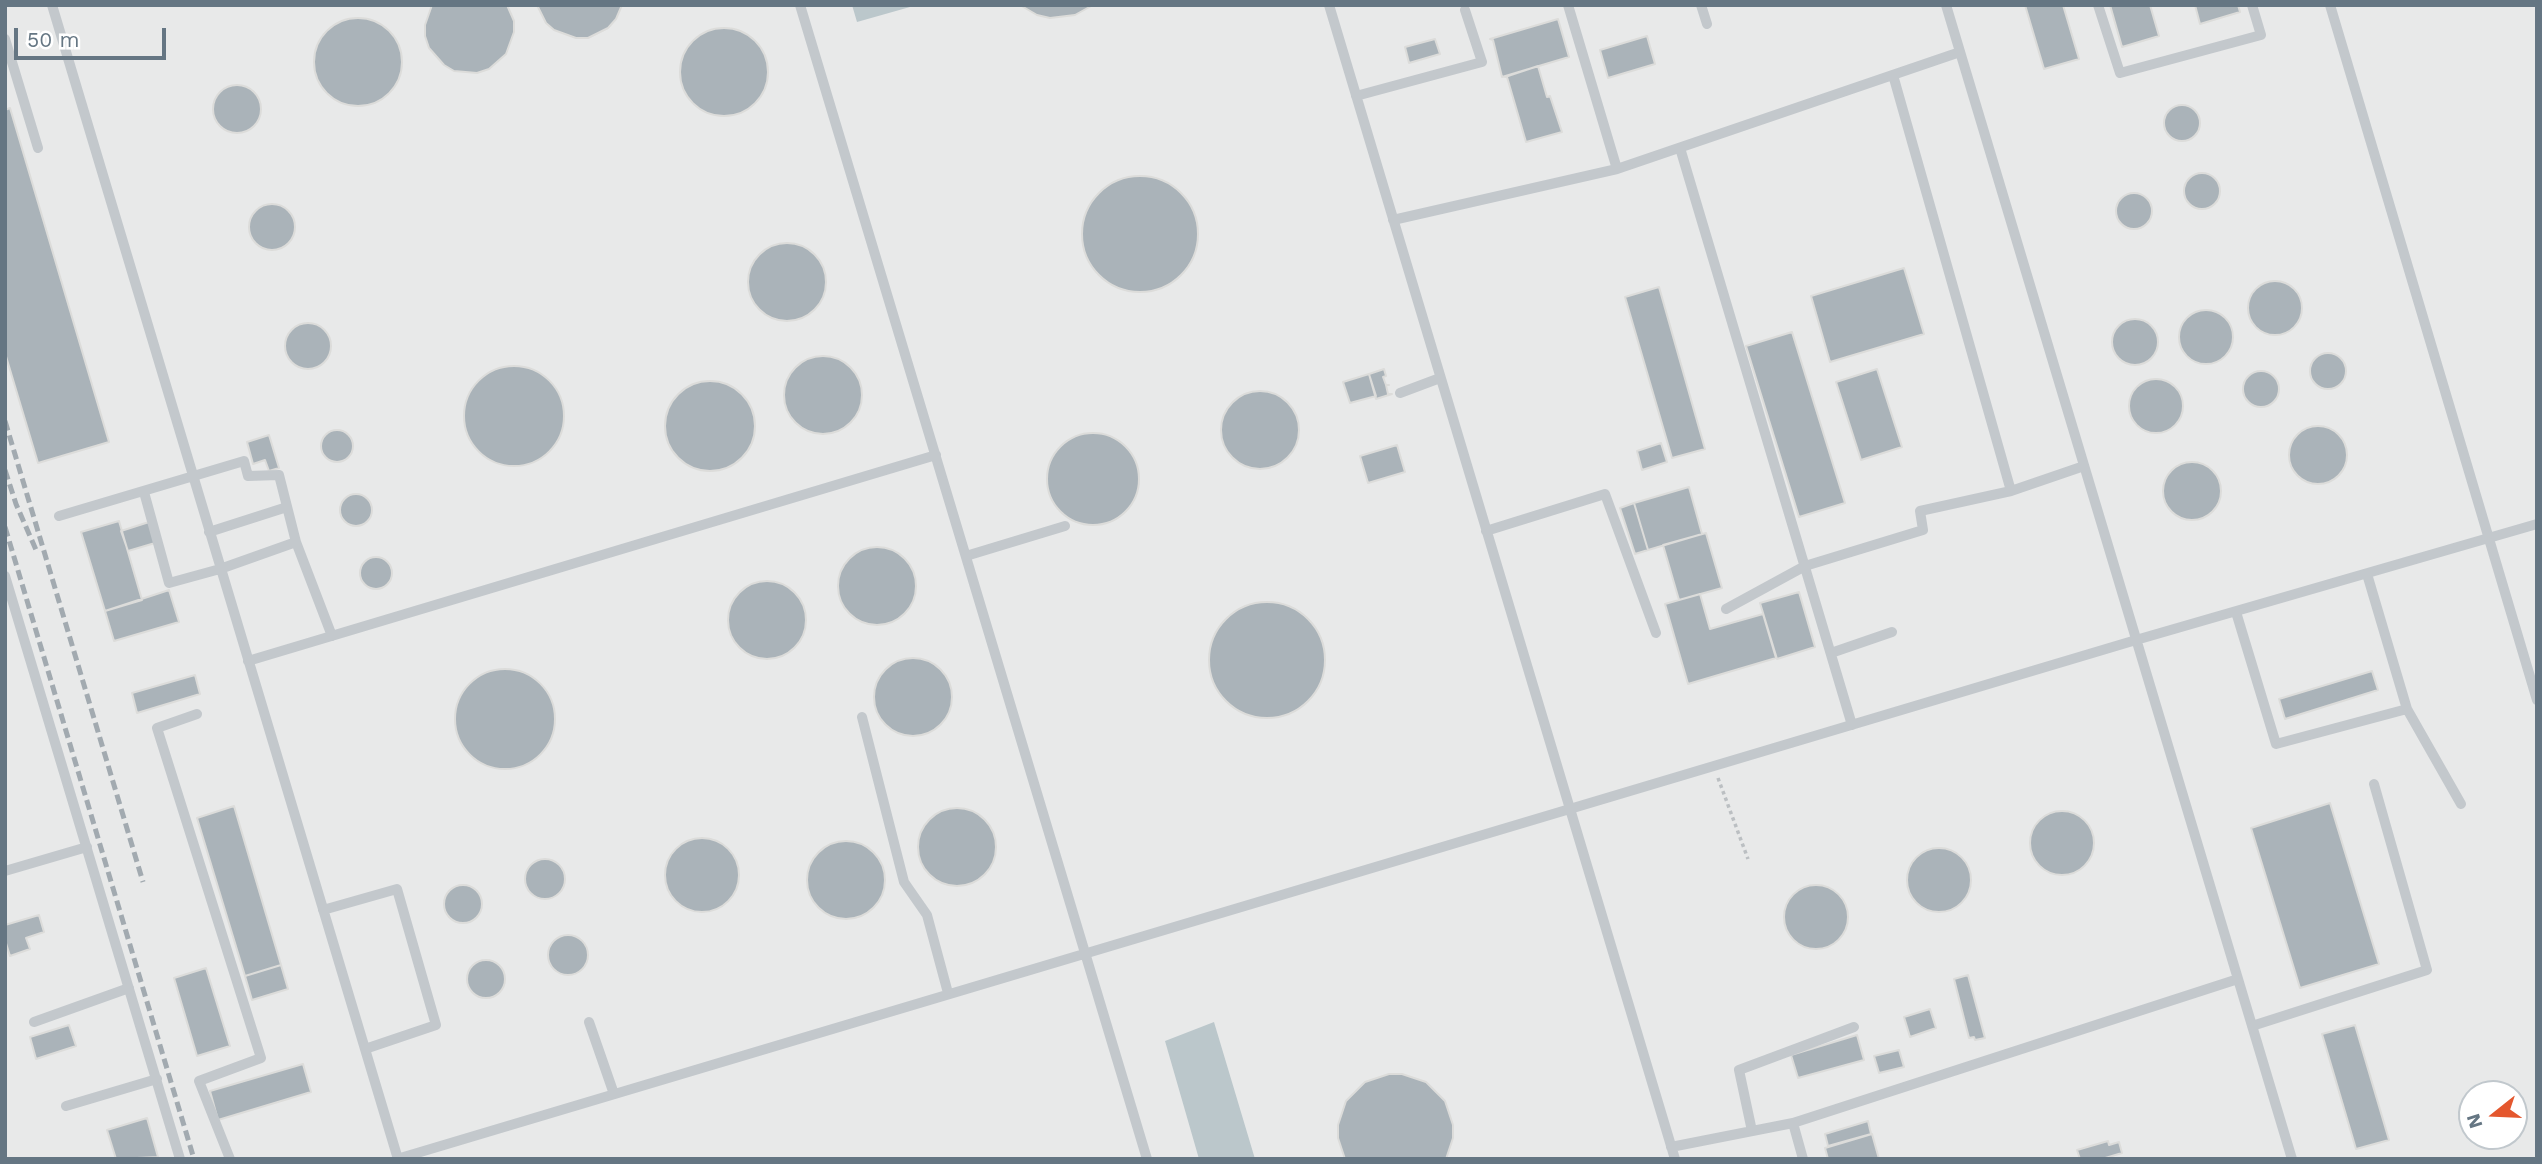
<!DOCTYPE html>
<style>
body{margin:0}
#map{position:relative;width:2542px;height:1164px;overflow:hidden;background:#fafaf8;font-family:"Work Sans",sans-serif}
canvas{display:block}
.frame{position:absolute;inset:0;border:7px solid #657683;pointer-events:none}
.north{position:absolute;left:2458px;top:1080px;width:70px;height:70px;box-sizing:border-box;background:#fff;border:2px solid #c1c8cd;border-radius:50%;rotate:252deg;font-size:19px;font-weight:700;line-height:28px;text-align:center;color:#657683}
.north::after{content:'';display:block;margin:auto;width:24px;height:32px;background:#e4572e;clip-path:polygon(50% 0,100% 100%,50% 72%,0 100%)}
.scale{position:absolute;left:14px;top:28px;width:152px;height:32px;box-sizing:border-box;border:4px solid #657683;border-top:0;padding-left:9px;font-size:21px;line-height:24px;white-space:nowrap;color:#657683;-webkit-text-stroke:5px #fff;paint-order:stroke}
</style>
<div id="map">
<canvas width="2542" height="1164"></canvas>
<div class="frame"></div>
<div class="north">N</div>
<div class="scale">50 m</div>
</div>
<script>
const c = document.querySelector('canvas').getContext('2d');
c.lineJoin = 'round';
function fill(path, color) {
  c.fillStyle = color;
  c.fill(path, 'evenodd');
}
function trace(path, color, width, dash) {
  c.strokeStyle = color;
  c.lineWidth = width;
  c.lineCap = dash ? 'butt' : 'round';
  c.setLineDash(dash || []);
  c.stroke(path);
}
fill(new Path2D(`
 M5,5H2537V1159H5ZM2472,1094H2514V1136H2472Z`), '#e8e9e9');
fill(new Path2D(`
 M852,5H909L910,7L857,22Z
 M1214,1022L1255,1159H1199L1165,1041Z`), '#bbc7cb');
const building = new Path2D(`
 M432,5H507L514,21V32L506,54L489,69L477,73L454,71L444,65L429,48L425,36V25Z
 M537,5H622L616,19L608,28L588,38H576L554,30L546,23Z
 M1020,5H1093L1075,15L1050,18L1037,15Z
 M2025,5H2063L2079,59L2044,69Z
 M2110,5H2150L2159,36L2122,47Z
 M2195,5H2238L2240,12L2200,24Z
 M314 62a44 44 0 1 1 88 0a44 44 0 1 1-88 0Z
 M1558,19L1569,57L1502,77L1493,40L1490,39Z
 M680 72a44 44 0 1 1 88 0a44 44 0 1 1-88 0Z
 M1647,36L1655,64L1608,78L1600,50Z
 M1435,39L1440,54L1409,63L1405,47Z
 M1538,66L1547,97L1550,96L1562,132L1526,142L1507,77H1505Z
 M213 109a24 24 0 1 1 48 0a24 24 0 1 1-48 0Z
 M2164 123a18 18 0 1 1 36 0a18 18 0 1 1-36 0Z
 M10,108L109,442L38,463L5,353V110Z
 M2184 191a18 18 0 1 1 36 0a18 18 0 1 1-36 0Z
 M1082 234a58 58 0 1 1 116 0a58 58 0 1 1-116 0Z
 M2116 211a18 18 0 1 1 36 0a18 18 0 1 1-36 0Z
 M249 227a23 23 0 1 1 46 0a23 23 0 1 1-46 0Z
 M748 282a39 39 0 1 1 78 0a39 39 0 1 1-78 0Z
 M1904,268L1924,334L1830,362L1811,296Z
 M2248 308a27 27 0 1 1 54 0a27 27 0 1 1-54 0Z
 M1659,287L1705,449L1672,458L1625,297Z
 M2179 337a27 27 0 1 1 54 0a27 27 0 1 1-54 0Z
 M2112 342a23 23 0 1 1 46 0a23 23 0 1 1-46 0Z
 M285 346a23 23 0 1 1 46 0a23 23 0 1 1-46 0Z
 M1792,332L1845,503L1799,517L1746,346Z
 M2310 371a18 18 0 1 1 36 0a18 18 0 1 1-36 0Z
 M784 395a39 39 0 1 1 78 0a39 39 0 1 1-78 0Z
 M464 416a50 50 0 1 1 100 0a50 50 0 1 1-100 0Z
 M1384,369L1386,376L1383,377L1386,385H1389H1386L1388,394H1392L1376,399L1369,374Z
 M1877,369L1902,447L1861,460L1836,382Z
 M2243 389a18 18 0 1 1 36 0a18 18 0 1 1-36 0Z
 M1369,374L1376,396L1350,403L1343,382Z
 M2129 406a27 27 0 1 1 54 0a27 27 0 1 1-54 0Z
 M665 426a45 45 0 1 1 90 0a45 45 0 1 1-90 0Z
 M1221 430a39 39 0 1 1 78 0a39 39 0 1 1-78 0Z
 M2289 455a29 29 0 1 1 58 0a29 29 0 1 1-58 0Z
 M321 446a16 16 0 1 1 32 0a16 16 0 1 1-32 0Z
 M1047 479a46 46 0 1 1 92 0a46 46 0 1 1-92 0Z
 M269,435L279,468L269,471L265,460L253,464L247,442Z
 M1661,443L1667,462L1642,470L1637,451Z
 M1397,445L1405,472L1368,483L1360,456Z
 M2163 491a29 29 0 1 1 58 0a29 29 0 1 1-58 0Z
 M1689,487L1702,534L1648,550L1634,503Z
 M340 510a16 16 0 1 1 32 0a16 16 0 1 1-32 0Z
 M1634,503L1648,550L1635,554L1620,508Z
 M119,521L142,600L105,611L81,532Z
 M149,522L155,543L128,551L121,531Z
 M1706,533L1722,588L1679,600L1663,545Z
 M838 586a39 39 0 1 1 78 0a39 39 0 1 1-78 0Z
 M360 573a16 16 0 1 1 32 0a16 16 0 1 1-32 0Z
 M728 620a39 39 0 1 1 78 0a39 39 0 1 1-78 0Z
 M169,590L179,622L114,641L105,611Z
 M1799,592L1815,647L1777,659L1760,603Z
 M1700,594L1710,629L1763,614L1776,658L1688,684L1665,604Z
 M1209 660a58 58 0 1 1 116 0a58 58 0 1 1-116 0Z
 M874 697a39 39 0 1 1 78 0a39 39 0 1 1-78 0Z
 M455 719a50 50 0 1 1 100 0a50 50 0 1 1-100 0Z
 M2372,671L2378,690L2285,719L2279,699Z
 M195,675L200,694L137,713L132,693Z
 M2330,803L2379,964L2300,988L2251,828Z
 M234,806L281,965L245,976L197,818Z
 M918 847a39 39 0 1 1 78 0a39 39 0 1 1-78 0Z
 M2030 843a32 32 0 1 1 64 0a32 32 0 1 1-64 0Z
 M665 875a37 37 0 1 1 74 0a37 37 0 1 1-74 0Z
 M807 880a39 39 0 1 1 78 0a39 39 0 1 1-78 0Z
 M1907 880a32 32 0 1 1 64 0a32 32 0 1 1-64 0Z
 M525 879a20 20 0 1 1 40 0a20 20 0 1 1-40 0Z
 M1784 917a32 32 0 1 1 64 0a32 32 0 1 1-64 0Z
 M444 904a19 19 0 1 1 38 0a19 19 0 1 1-38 0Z
 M39,915L44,932L26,938L30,949L10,956L5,940V925Z
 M548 955a20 20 0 1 1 40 0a20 20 0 1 1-40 0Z
 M467 979a19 19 0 1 1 38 0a19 19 0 1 1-38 0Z
 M281,965L288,989L252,1000L245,976Z
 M206,968L230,1046L197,1056L174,978Z
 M1968,975L1985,1038L1975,1040L1974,1037L1969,1038L1954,979Z
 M1930,1009L1936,1028L1910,1037L1904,1017Z
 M69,1025L76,1046L36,1059L30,1037Z
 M2355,1025L2389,1140L2356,1149L2322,1034Z
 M1857,1035L1864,1060L1798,1078L1791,1055Z
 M1899,1050L1904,1067L1879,1073L1874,1056Z
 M303,1064L311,1092L218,1120L210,1091Z
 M1389,1074H1402L1426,1082L1445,1101L1453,1125V1138L1446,1159H1345L1338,1138V1125L1346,1101L1365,1082Z
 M147,1118L158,1157L116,1159L107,1130Z
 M1868,1121L1871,1134L1828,1146L1825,1134Z
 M1872,1134L1879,1159H1828L1825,1148Z
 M2108,1141L2109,1145L2119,1142L2122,1153L2102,1159H2080L2077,1150Z`);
fill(building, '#aab3b9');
trace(building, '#dcdcda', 2);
trace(new Path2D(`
 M1718,778L1748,859`), '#bbbfc2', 3.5, [3.5, 3.5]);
trace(new Path2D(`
 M52,5L398,1159
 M800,5L1147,1159
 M1329,5L1675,1159
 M1568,5L1617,169L1960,52
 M1701,5L1707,24
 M1946,5L2292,1159
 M2098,5L2120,73L2261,35L2252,5
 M2330,5L2537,700
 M5,39L38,148
 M1893,75L2011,491L2084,466
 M1356,96L1482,62L1465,10
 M1680,148L1852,725
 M1393,220L1617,169
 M1400,393L1440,378
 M144,492L169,583L220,569L296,542L332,636
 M59,516L244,461L248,476L279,475L296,542
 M1486,531L1605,494L1656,633
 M209,532L287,507
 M966,556L1065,526
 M5,576L180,1159
 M1726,609L1805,566L1923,530L1920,511L2011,491
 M2236,612L2276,744L2407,709L2367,574
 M1831,653L1892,632
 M248,661L936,455
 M2407,709L2461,804
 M197,714L157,728L261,1058L199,1081L230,1159
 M862,717L904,882L927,915L948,993
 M5,871L87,847
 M323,910L397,889L436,1025L365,1049
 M34,1022L129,988
 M589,1022L614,1094
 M2252,1026L2427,970L2374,784
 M66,1106L157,1079
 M1793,1123L2238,979
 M1752,1131L1739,1070L1854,1027
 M1671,1147L1793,1123L1803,1159
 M397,1159L2136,640L2537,524`), '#c3c8cc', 10);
trace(new Path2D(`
 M5,421L143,882
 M5,470L16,504L37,552
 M5,527L194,1159`), '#a2aab0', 5, [10, 5]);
</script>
